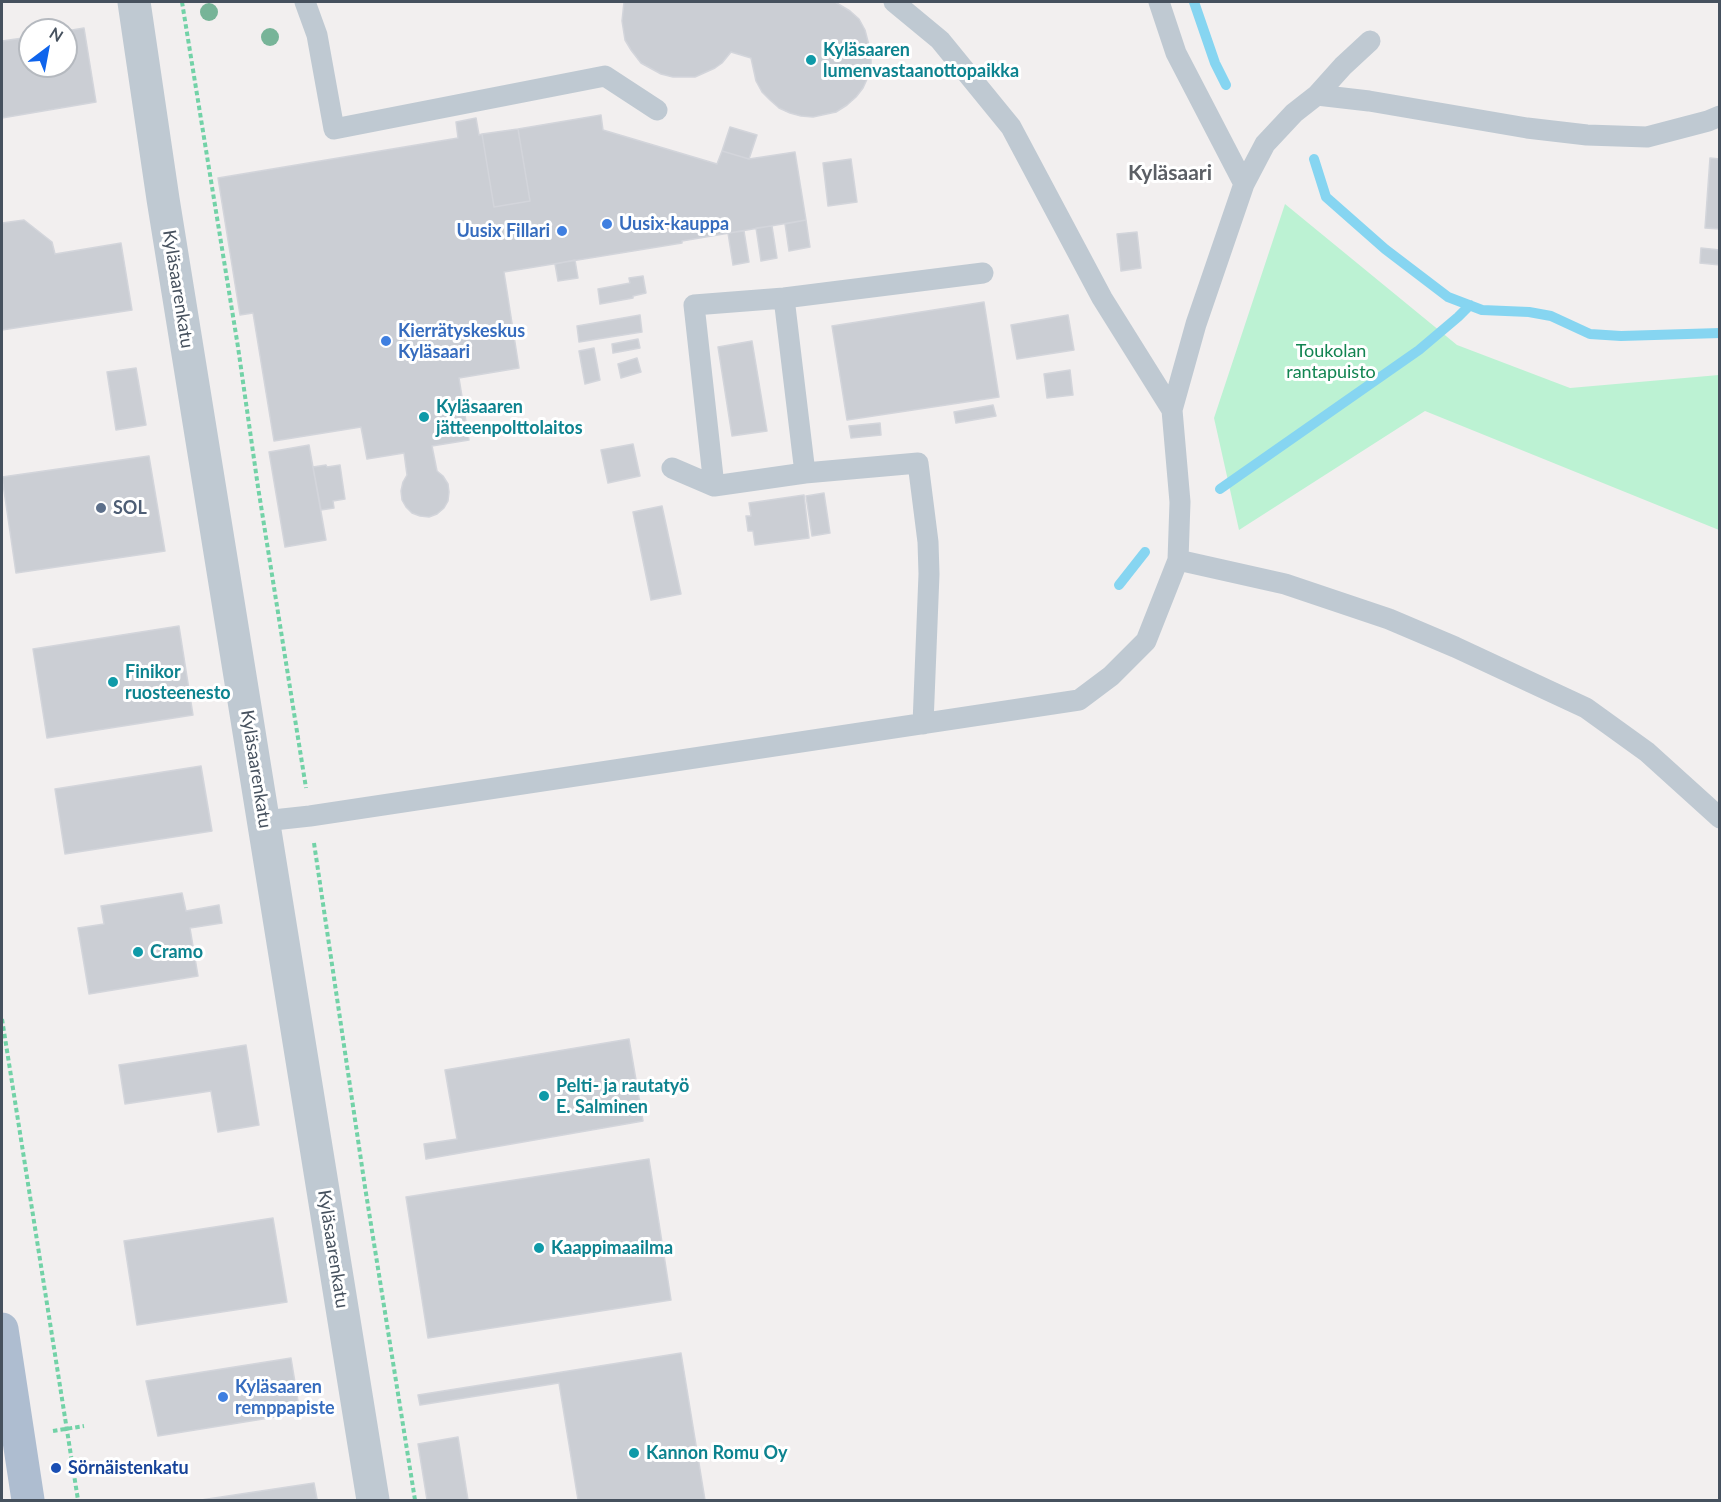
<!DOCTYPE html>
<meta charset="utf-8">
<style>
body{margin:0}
#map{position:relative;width:1721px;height:1502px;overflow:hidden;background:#f2efef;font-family:Lato,sans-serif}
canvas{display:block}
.frame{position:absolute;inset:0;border:3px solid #46515e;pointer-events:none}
.north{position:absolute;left:18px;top:18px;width:60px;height:60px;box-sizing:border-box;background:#fff;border:2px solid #b5b9bf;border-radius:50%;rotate:32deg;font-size:16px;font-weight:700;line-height:24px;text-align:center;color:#46515e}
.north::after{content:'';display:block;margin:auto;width:21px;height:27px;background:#0f64ec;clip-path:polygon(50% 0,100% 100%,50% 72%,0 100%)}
</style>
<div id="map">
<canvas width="1721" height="1502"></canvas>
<div class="frame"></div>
<div class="north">N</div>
</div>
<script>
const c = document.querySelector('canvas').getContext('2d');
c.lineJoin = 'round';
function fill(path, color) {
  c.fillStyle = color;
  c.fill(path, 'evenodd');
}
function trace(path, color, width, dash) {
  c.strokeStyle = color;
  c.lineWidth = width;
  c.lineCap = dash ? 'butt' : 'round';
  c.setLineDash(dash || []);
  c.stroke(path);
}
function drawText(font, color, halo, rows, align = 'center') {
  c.font = font + ' Lato,sans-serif';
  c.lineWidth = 6;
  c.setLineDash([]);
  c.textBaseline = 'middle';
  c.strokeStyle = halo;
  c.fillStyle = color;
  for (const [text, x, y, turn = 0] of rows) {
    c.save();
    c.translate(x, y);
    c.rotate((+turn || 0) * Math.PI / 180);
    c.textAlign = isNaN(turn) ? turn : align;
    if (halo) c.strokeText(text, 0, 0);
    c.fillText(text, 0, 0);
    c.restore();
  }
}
fill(new Path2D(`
 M1285,204L1457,345L1570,388L1719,375V530L1425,411L1239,530L1214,418Z`), '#bcf2d3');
trace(new Path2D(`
 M1194,2L1215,63L1226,85
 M1314,159L1326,197L1385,249L1448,297L1482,310L1529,312L1551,316L1590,334L1621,336L1720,333
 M1220,489L1419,350L1458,317L1470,305
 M1119,585L1145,552`), '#86d5f1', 10);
const building = new Path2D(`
 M624,2H835L850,11L859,19L865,30L871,53V65L868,77L863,88L856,97L847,105L836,112L813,117L801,116L790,113L779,108L770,100L762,92L756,81L751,58L731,52L722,63L715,68L695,77H673L661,74L641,63L631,50L625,40L622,21Z
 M84,28L96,102L2,118V41L30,37V66H66V31Z
 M601,115L603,130L717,164L722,151L749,159L795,152L806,220L682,241V243L504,272L519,368L459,378L469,440L432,446L437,471L443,476L448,484L449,492L448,501L444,508L437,514L429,517L420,516L412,513L406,507L402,500L401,491L403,482L407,475L404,453L367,459L361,427L274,441L253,313L240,315L218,178L458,138L456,122L476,118L479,135L482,134L494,207L530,201L518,129Z
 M730,127L757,135L749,159L722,151Z
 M518,129L530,201L494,207L482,134Z
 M1710,158L1720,159V229L1705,228Z
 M851,159L857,202L828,206L823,163Z
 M24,220L52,242L55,254L121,243L132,310L2,330V223Z
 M806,220L810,247L789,251L785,224Z
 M772,226L777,258L761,261L756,228Z
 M744,231L749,262L733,265L728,233Z
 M1137,232L1141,268L1121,271L1117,234Z
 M1701,248L1720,250V265L1700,263Z
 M575,260L578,278L558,281L555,264Z
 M643,276L646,293L633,296V298L600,304L598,289L630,283L629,278Z
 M984,302L999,397L847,420L832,326Z
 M640,315L642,332L579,342L577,326Z
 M1068,315L1074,350L1017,359L1011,325Z
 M638,339L640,348L613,353L612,344Z
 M752,341L767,431L732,436L718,347Z
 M594,348L600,380L585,384L579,351Z
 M637,358L641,372L621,378L618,364Z
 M136,368L146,425L116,430L107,372Z
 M1070,370L1073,395L1047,398L1044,374Z
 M993,405L996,416L956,423L954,412Z
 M880,423L881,435L851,438L849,426Z
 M633,444L640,476L608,483L601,450Z
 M309,445L326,540L285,547L269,452Z
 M149,456L165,551L16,573L2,477Z
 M326,465L327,467L340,465L345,499L333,501L334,508L321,510L313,467Z
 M824,493L830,533L812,536L806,496Z
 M804,495L809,538L755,545L753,531H748L746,516H751L749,503Z
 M662,506L681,594L651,600L633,512Z
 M179,626L193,715L47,738L33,649Z
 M201,766L212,831L65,854L55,789Z
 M182,893L186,911L219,905L222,923L190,928L198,976L89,994L78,928L104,924L101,906Z
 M629,1039L643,1121L426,1159L424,1144L457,1139L445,1070Z
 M246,1045L259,1125L218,1132L211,1091L125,1104L119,1065Z
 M649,1159L671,1300L428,1338L406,1197Z
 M273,1218L287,1302L137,1325L124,1241Z
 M681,1353L705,1500H578L559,1383L420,1405L418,1395Z
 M291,1358L300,1413L158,1436L146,1381Z
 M458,1437L468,1500H427L418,1444Z
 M314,1483L317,1499L309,1500H201Z`);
fill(building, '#cbced4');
trace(building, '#d3d5db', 1.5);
trace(new Path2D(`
 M182,2L238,347L258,487L306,788
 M314,843L365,1187L415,1500
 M2,1019L78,1500
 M53,1431L84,1426`), '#72d2a7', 4, [4.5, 3]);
trace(new Path2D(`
 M305,2L317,35L334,129L605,76L657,110
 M1159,2L1176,53L1244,184
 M1317,95L1369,101L1527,128L1587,135L1647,137L1708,121L1720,116
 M784,298L805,473
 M1172,410L1196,324L1244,184L1265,144L1294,113L1317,95L1343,66L1370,41
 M672,468L714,486L805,473L918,463L928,542L929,574L923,724
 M714,486L694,305L784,298L983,273
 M1178,560L1285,584L1389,619L1455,647L1586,708L1647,752L1720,818
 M264,821L310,816L1079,700L1111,676L1146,641L1178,560L1180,502L1172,410L1102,298L1011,127L940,40L894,2`), '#bfc9d2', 21);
trace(new Path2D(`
 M134,2L163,199L373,1500`), '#bfc9d2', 33);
trace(new Path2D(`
 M2,1329L28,1500`), '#aebdd0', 33);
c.fillStyle = '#77b498';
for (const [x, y] of [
 [209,12],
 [270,37]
]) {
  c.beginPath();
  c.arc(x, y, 9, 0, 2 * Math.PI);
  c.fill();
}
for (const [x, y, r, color] of [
 [811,60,6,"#0f9aa8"],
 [607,224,6,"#3f7fe0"],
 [562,231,6,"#3f7fe0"],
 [386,341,6,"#3f7fe0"],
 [424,417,6,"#0f9aa8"],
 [101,508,6,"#5c6f8a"],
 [113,682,6,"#0f9aa8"],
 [138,952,6,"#0f9aa8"],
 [544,1096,6,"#0f9aa8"],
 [539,1248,6,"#0f9aa8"],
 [223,1397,6,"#3f7fe0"],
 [634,1453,6,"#0f9aa8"],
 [56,1468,6,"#1a4fb4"]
]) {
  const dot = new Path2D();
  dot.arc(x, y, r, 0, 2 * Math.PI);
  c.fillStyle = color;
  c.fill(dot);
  trace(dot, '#fff', 2);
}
drawText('bold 18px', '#0d838f', '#fff', [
 ["Kyläsaaren",823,50],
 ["lumenvastaanottopaikka",823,71],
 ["Kyläsaaren",436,407],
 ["jätteenpolttolaitos",436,428],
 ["Finikor",125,672],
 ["ruosteenesto",125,693],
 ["Cramo",150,952],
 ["Pelti- ja rautatyö",556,1086],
 ["E. Salminen",556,1107],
 ["Kaappimaailma",551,1248],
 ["Kannon Romu Oy",646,1453]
], 'left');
drawText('bold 18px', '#366cbe', '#fff', [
 ["Uusix-kauppa",619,224],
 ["Uusix Fillari",550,231,"right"],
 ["Kierrätyskeskus",398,331],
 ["Kyläsaari",398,352],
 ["Kyläsaaren",235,1387],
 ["remppapiste",235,1408]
], 'left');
drawText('18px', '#46515e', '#fff', [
 ["Kyläsaarenkatu",178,289,81],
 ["Kyläsaarenkatu",256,769,81],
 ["Kyläsaarenkatu",333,1249,81]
]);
drawText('18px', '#128451', '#fff', [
 ["Toukolan",1331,351],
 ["rantapuisto",1331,372]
]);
drawText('bold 18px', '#4e5e75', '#fff', [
 ["SOL",113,508]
], 'left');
drawText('bold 18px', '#164399', '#fff', [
 ["Sörnäistenkatu",68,1468]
], 'left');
drawText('bold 21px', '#5b5f65', '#fff', [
 ["Kyläsaari",1170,173]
]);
</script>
